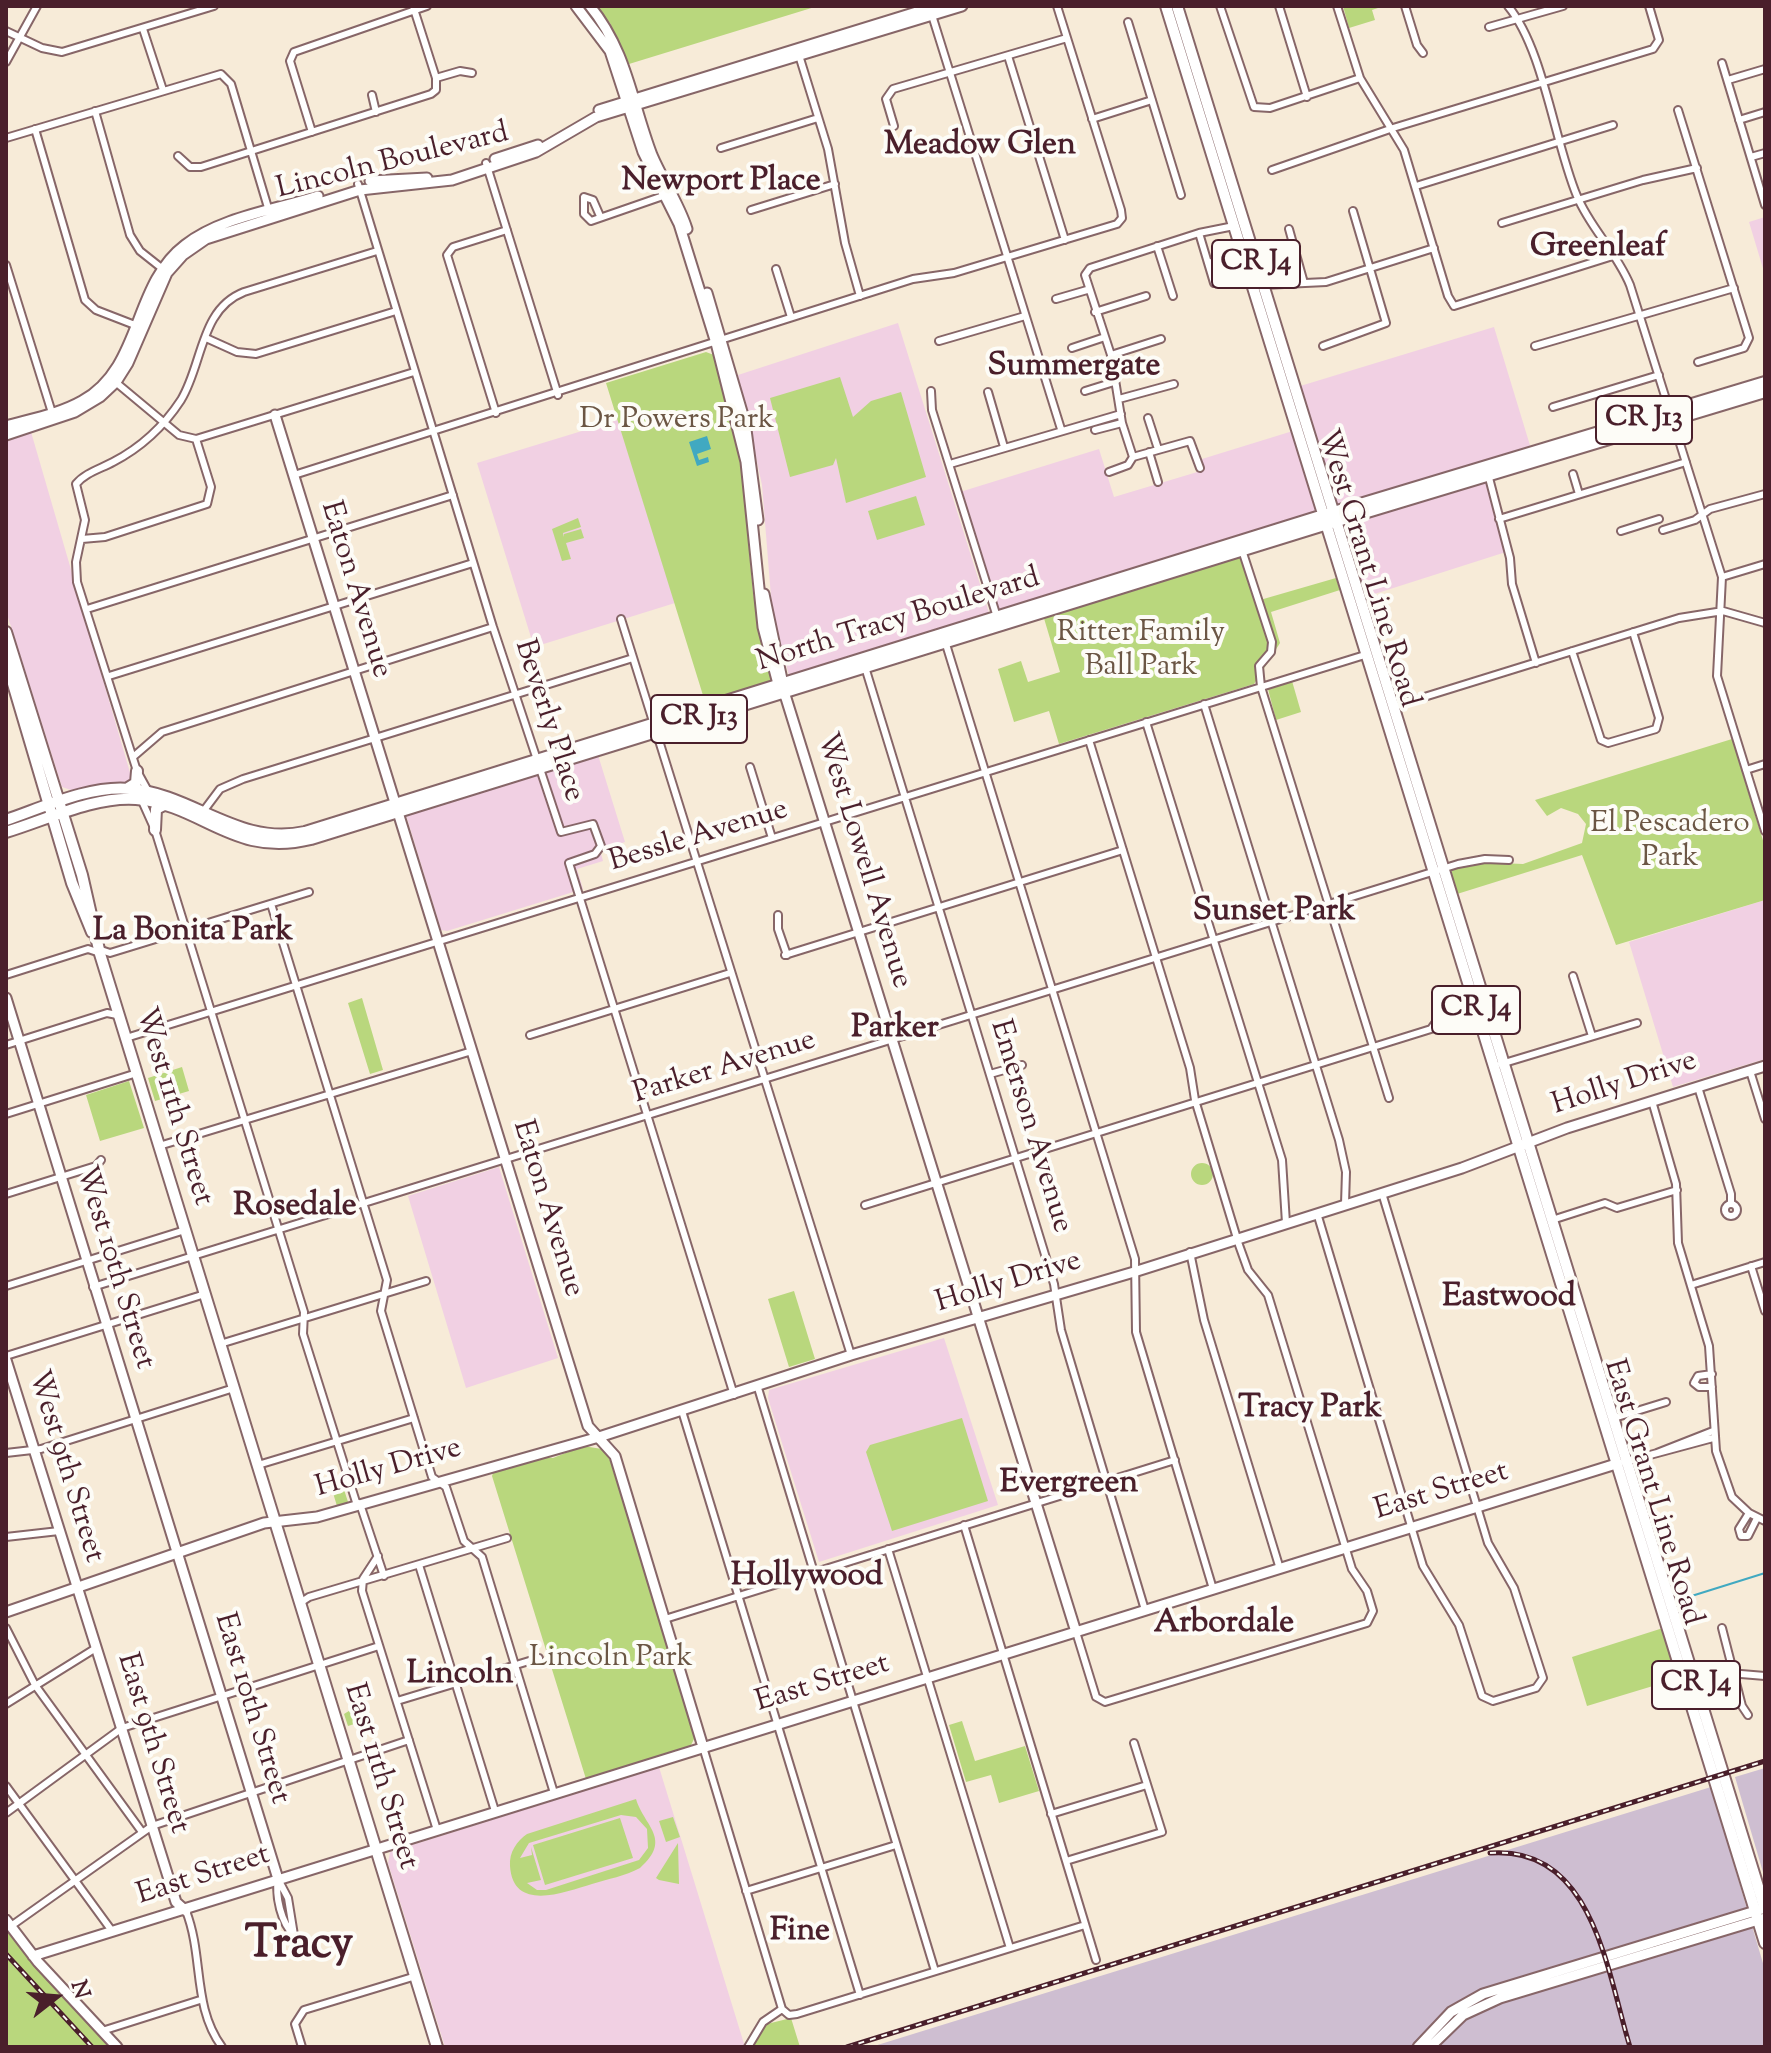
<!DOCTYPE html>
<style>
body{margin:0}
#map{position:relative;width:1771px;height:2053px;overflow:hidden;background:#f7ebd8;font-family:"Sorts Mill Goudy",serif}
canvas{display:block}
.frame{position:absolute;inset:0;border:8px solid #4a1f2b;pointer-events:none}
.north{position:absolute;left:16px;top:1957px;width:80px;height:80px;-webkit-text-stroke:6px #fdfcf7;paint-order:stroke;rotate:73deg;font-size:22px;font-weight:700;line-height:32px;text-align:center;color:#4a1f2b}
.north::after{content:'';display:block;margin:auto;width:28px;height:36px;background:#4a1f2b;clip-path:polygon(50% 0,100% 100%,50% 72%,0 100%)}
</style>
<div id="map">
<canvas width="1771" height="2053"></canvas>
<div class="frame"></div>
<div class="north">N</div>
</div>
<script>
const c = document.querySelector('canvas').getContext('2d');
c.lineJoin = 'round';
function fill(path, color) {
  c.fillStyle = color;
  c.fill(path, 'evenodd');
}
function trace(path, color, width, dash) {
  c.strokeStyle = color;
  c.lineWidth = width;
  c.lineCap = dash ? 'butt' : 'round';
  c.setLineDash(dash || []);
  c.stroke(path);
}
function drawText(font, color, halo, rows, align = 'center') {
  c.font = font + ' "Sorts Mill Goudy",serif';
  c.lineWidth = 8;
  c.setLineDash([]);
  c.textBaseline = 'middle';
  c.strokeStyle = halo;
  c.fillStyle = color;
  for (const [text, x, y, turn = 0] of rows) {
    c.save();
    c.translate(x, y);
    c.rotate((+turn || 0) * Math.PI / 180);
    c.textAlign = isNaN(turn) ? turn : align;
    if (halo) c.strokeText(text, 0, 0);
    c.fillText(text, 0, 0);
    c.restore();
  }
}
fill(new Path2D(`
 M1765,217V275L1749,222Z
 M898,323L989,613L789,676L772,609L762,485L738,375Z
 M1494,327L1532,452L1335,510L1297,387Z
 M618,420L675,603L534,647L477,463Z
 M29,425L131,776L129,783L71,790L62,787L6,611V441Z
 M1296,430L1321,512L998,614L960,492L1099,449L1114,497L1204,470L1202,459Z
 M1485,480L1506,552L1362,598L1340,522Z
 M598,755L625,842L600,850L603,861L577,869L583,889L447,931L441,930L406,815Z
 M1765,900V1059L1673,1087L1629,942Z
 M499,1167L558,1358L466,1388L408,1196Z
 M944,1338L998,1505L819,1562L768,1398L769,1390Z
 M659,1767L745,2047H445L388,1863L390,1852Z`), '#f1d0e3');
fill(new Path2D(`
 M1765,1768V1879L1735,1777Z
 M1711,1787L1765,1970V2047H871Z`), '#cebed1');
fill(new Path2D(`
 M596,6H818L629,64L610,23Z
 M1343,6H1384L1372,10L1375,20L1349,28Z
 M706,352L714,355L740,452L753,593L772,682L706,705L606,383Z
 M840,377L853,417L871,401L901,392L926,477L846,503L836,458L833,465L790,477L770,398Z
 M916,496L925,525L877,540L868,511Z
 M578,518L581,527L563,533L564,537V534L581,529L584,538L566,543L571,559L562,561L552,529Z
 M1240,556L1247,557L1260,600L1336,578L1340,590L1271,612L1280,643L1254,684L1059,744L1049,711L1014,722L998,669L1021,661L1028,682L1060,672L1043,615Z
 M1292,681L1301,712L1276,720L1268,689Z
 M1732,739L1765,847V900L1616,945L1582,855L1457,894L1451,874L1453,867L1476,862L1523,864L1582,843L1586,824L1578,814L1561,808L1547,816L1535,800Z
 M362,998L383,1070L370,1074L348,1003Z
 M182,1067L189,1091L155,1101L148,1078Z
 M129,1081L144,1128L100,1141L86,1095Z
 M1191 1174a11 11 0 1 1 22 0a11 11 0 1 1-22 0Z
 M794,1291L815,1359L789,1367L768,1299Z
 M962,1418L988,1501L892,1531L866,1452L870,1445Z
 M583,1446L602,1449L610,1460L695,1737L690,1747L586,1779L492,1476L493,1473L545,1457L553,1458Z
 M340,1477L348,1502L337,1506L329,1480Z
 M1663,1628L1676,1679L1587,1706L1572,1657Z
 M365,1701L370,1719L348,1726L344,1714Z
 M962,1721L975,1761L1025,1746L1039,1791L999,1803L991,1775L966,1782L949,1725Z
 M636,1799C644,1826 673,1839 640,1868C625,1876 608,1879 592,1884C565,1892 513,1913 510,1866C509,1852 517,1841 527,1834ZM621,1815L636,1817L647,1829L648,1848L639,1860L546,1890H537L527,1883L541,1880L531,1847L532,1855L520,1858L529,1843Z
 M673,1817L680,1837L666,1842L659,1821Z
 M620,1818L633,1858L545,1885L533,1845Z
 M678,1843L679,1884L659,1880L656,1878Z
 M6,1928L32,1963L109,2047H6Z
 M791,2018L800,2047H752L767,2024Z`), '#b9d77d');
fill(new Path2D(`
 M707,436L711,449L697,454L699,460L708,457L709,462L697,466L689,442Z`), '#41a9c1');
trace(new Path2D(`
 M1682,1599L1765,1573`), '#41a9c1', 2);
const street = new Path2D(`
 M1220,6L1254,107L1270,108L1360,78
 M1279,6L1307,97
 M1337,6L1360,78L1404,150L1448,296L1454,306L1651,244
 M1405,6L1417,45L1423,53
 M1508,6C1544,50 1554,141 1577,196C1590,228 1616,251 1630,285L1722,577L1717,676L1765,831
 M931,12L1061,429
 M1128,22L1181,195
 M1489,27L1563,6
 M143,29L163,90
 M6,31L42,48L62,52L214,6
 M798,52L828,149L845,243L860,296
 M1008,56L1065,240
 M6,62L37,6
 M1722,63L1765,205
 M436,78L460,71L472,73
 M1728,80L1765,69
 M372,95L376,112
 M1678,110L1749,338L1744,348L1698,362
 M95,111L130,235L140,251L164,270
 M1092,119L1152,100
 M1739,120L1765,112
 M894,126L886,99L893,89L1067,38
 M35,129L85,300L96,310L140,327
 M312,132L290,61L294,52L427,6
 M6,138L221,74L231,84L269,211
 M721,148L818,118
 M178,156L190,167H201L431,94L436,90V78L413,6
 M1751,157L1765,153
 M486,163L558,395
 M1272,170L1393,128L1653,49L1659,40L1649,6
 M358,184L493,627L561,832L593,824L601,846L595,854L569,863L734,1395
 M1416,186L1613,125
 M751,210L835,184
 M600,216L593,200L584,197V214L591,221L666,195
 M1502,223L1643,180L1697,168
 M1289,229L1304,283
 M1199,233L1214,283
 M1157,246L1173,296
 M1208,263L1234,255
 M6,265L53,416
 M776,269L791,317
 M1263,285L1326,282L1434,248
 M1056,299L1087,290
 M1095,312L1146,296
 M206,338L237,352L256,354L396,311
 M939,341L1025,316
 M1323,346L1386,323L1353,211
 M1535,346L1734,288
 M1072,348L1105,337
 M1111,355L1161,339
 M113,380L179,435L196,439L414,372
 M931,391L932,410L997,617
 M1085,391L1114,382
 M988,392L1004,447
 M1119,399L1174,384
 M1553,407L1659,375
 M496,413L447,255L453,247L507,230
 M1148,418L1158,449
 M1095,430L1122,423
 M1149,452L1158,482
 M1133,457L1122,423L1111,355L1085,275L1090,268L1199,233L1234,226
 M1133,457L1190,441L1200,468
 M950,464L1121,414
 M1109,472L1128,465L1133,457
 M1488,474L1510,558L1512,584L1536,663
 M1573,474L1579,494
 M294,475L913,279L954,273L1117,224L1122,218L1121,210L1057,6
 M1499,519L1686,462
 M1663,530L1695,520L1710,509L1765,494
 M1621,531L1659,519
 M82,539L105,537L207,504L211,487L196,439
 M1242,550L1272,642L1271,652L1259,666L1261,687L1389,1098
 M1722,577L1765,564
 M87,609L453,495
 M621,619L851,1355
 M945,641L1135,1259L1136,1332L1213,1589
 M1572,651L1601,740L1608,743L1656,729L1659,718L1633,632
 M865,667L1054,1284L1061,1330L1145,1610
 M109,676L473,563
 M1204,704L1339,1140L1346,1172L1345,1204
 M1392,707L1679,618L1723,611L1765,623
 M1146,722L1282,1160L1286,1223
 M133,757L162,732L493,627
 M750,767L772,838
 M1746,770L1765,764
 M148,791L137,771L77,582L76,562L85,520L76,484C85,473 100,469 113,462C140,448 164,426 181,400C203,364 200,309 244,292L377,251
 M142,801L155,830L304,1312L303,1334L356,1502L360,1504L384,1576
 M202,813L220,789L243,779L633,658
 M271,904L387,1280L381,1311L432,1477L446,1487L464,1541L482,1557L554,1793
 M778,915V929L787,955
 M101,950L110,953L309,892
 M785,955L1123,850
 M6,975L88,949L97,952
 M1573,976L1592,1036
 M530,1035L730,973
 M126,1038L1368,654
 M6,1045L107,1013L117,1015
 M1501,1064L1637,1023
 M1750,1071L1765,1119
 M990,1074L1022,1065
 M1698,1087L1731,1194V1204
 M1652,1101L1676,1184L1678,1243L1709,1346L1716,1451L1732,1497L1749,1513L1765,1521
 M6,1114L137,1073
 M159,1146L472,1051
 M6,1194L96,1166L101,1160
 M1725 1210a6 6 0 1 1 12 0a6 6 0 1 1-12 0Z
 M865,1205L1431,1029L1436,1022L1476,1009
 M1317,1213L1423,1566L1459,1625L1482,1696L1493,1701L1536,1688L1543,1678L1514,1588L1488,1543L1382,1193
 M1552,1220L1605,1203L1617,1208L1677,1190
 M1190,1252L1204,1320L1280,1569
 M1751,1266L1765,1311
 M1691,1285L1765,1262
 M6,1286L185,1230
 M93,1287L1458,864L1485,859L1509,860
 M220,1344L426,1281
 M6,1356L205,1294
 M1712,1374L1698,1376L1694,1383L1699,1387H1712
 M758,1388L935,1971
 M682,1411L860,1995
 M1614,1418L1666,1402
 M6,1453L41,1449L234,1388
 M1657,1453L1713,1431
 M1624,1462L1713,1438
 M258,1465L414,1418
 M1749,1513L1739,1529L1741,1536H1748L1757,1518
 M964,1525L1096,1960
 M6,1537L59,1531
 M888,1549L1010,1948
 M378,1556L363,1579L362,1591L437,1830
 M419,1565L495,1811
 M300,1603L309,1597L507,1538
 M665,1619L1175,1460
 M6,1628L35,1685L142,1832
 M1722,1628L1742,1706L1748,1715
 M1076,1632L1096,1697L1105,1702L1367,1623L1373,1611L1367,1591L1352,1569L1268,1295L1248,1270L1239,1245L1195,1100L1190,1068L1089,740
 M1694,1677L1717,1672L1765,1676
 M397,1701L539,1658
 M6,1704L96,1648
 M703,1747L782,2009
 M6,1786L112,1931
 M6,1813L122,1728L379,1646
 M1051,1814L1147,1785
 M1066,1861L1162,1832L1134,1743
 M278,1879C275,1896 281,1923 294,1935
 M278,1879L288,1898L294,1935
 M746,1891L896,1845
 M186,1911C204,1957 192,2006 222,2047
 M11,1926L152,1826L409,1740
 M782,2009L789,2015L797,2014L1085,1925
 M102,2031L200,2000
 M302,2047L295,2024L304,2010L416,1976
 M748,2047L763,2022L782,2009`);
const secondary = new Path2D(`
 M576,6L610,51L643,152L679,224L716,343L746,462L763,627L777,680L786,698L1076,1632
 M590,6C627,51 632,103 652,155C663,181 679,203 687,229
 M599,110L936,6
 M495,159L538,145
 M370,181L427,178
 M707,293L745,422L758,520
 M275,415L588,1426L615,1456L703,1747
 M6,426C31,419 59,414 82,401C143,367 132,285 185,245C221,217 275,210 318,196
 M6,435L75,412L100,397L116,382L128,363L167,273L183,255L206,239L360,190L452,180L536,152L596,117L962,6
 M764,594L784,689
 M6,998L278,1879
 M6,1360L176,1902L186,1911
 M6,1612L264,1523L317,1517L599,1437L851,1355L1134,1272L1462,1168L1567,1128L1765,1066
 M6,1920L38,1962L117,2047
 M33,1956L1616,1464
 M1418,2047L1451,2012L1483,1994L1762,1909
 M1430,2047L1463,2015L1500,1998L1765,1918`);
const primary = new Path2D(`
 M1166,6L1765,1943
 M1177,6L1765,1909
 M6,632L82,875L100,954L437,2047
 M6,660L72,883L92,932
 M128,788L136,783L137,771
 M6,820C44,807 90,785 130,789C193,794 239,847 305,832L1317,517L1765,382
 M155,830L156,809L164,805
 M6,832C46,820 94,796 136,799C204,805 233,858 311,839L1321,526L1765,392`);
trace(street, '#876668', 10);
trace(secondary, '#876668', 13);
trace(primary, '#876668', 14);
trace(street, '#fff', 6);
trace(secondary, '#fff', 9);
trace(primary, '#fff', 10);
const rail = new Path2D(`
 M1490,1853C1594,1845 1607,1973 1630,2047
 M6,1954L92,2047
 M847,2047L1765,1761`);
trace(rail, '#4a1f2b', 5);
trace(rail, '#fdfcf7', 2, [6]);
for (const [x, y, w] of [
 [1256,264,88],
 [1644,420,96],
 [699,719,96],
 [1476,1010,88],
 [1696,1685,88]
]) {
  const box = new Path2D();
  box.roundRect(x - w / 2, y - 24, w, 48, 6);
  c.fillStyle = '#fdfcf7';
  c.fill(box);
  trace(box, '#4a1f2b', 2);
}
drawText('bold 28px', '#4a1f2b', null, [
 ["CR J4",1256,264],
 ["CR J13",1644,420],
 ["CR J13",699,719],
 ["CR J4",1476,1010],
 ["CR J4",1696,1685]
]);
drawText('30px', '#4a1f2b', '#fdfcf7', [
 ["Lincoln Boulevard",393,163,-14],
 ["West Grant Line Road",1366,569,73],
 ["Eaton Avenue",354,590,73],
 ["North Tracy Boulevard",899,622,-17],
 ["Beverly Place",547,721,72],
 ["Bessle Avenue",699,838,-17],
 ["West Lowell Avenue",862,861,73],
 ["Parker Avenue",725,1069,-17],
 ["Holly Drive",1625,1085,-18],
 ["West 11th Street",172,1107,73],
 ["Emerson Avenue",1029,1127,73],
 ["Eaton Avenue",546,1209,73],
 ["West 10th Street",113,1268,73],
 ["Holly Drive",1009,1284,-17],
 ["West 9th Street",64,1467,73],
 ["Holly Drive",389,1470,-16],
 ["East Street",1442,1493,-17],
 ["East Grant Line Road",1651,1493,73],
 ["East Street",823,1685,-17],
 ["East 10th Street",250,1709,73],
 ["East 9th Street",151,1744,73],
 ["East 11th Street",379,1777,73],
 ["East Street",204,1877,-18]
]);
drawText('30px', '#6b5644', '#fdfcf7', [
 ["Dr Powers Park",677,422],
 ["Ritter Family",1141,635],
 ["Ball Park",1141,669],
 ["El Pescadero",1670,826],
 ["Park",1670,860],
 ["Lincoln Park",611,1660]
]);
drawText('bold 32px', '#4a1f2b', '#fdfcf7', [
 ["Meadow Glen",980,148],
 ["Newport Place",721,184],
 ["Greenleaf",1598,250],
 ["Summergate",1074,369],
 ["Sunset Park",1274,914],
 ["La Bonita Park",193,934],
 ["Parker",895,1031],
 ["Rosedale",295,1209],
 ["Eastwood",1509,1300],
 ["Tracy Park",1310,1411],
 ["Evergreen",1069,1486],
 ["Hollywood",807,1579],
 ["Arbordale",1224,1626],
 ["Lincoln",460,1677],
 ["Fine",800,1934]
]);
drawText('bold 46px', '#4a1f2b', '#fdfcf7', [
 ["Tracy",299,1948]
]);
</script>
